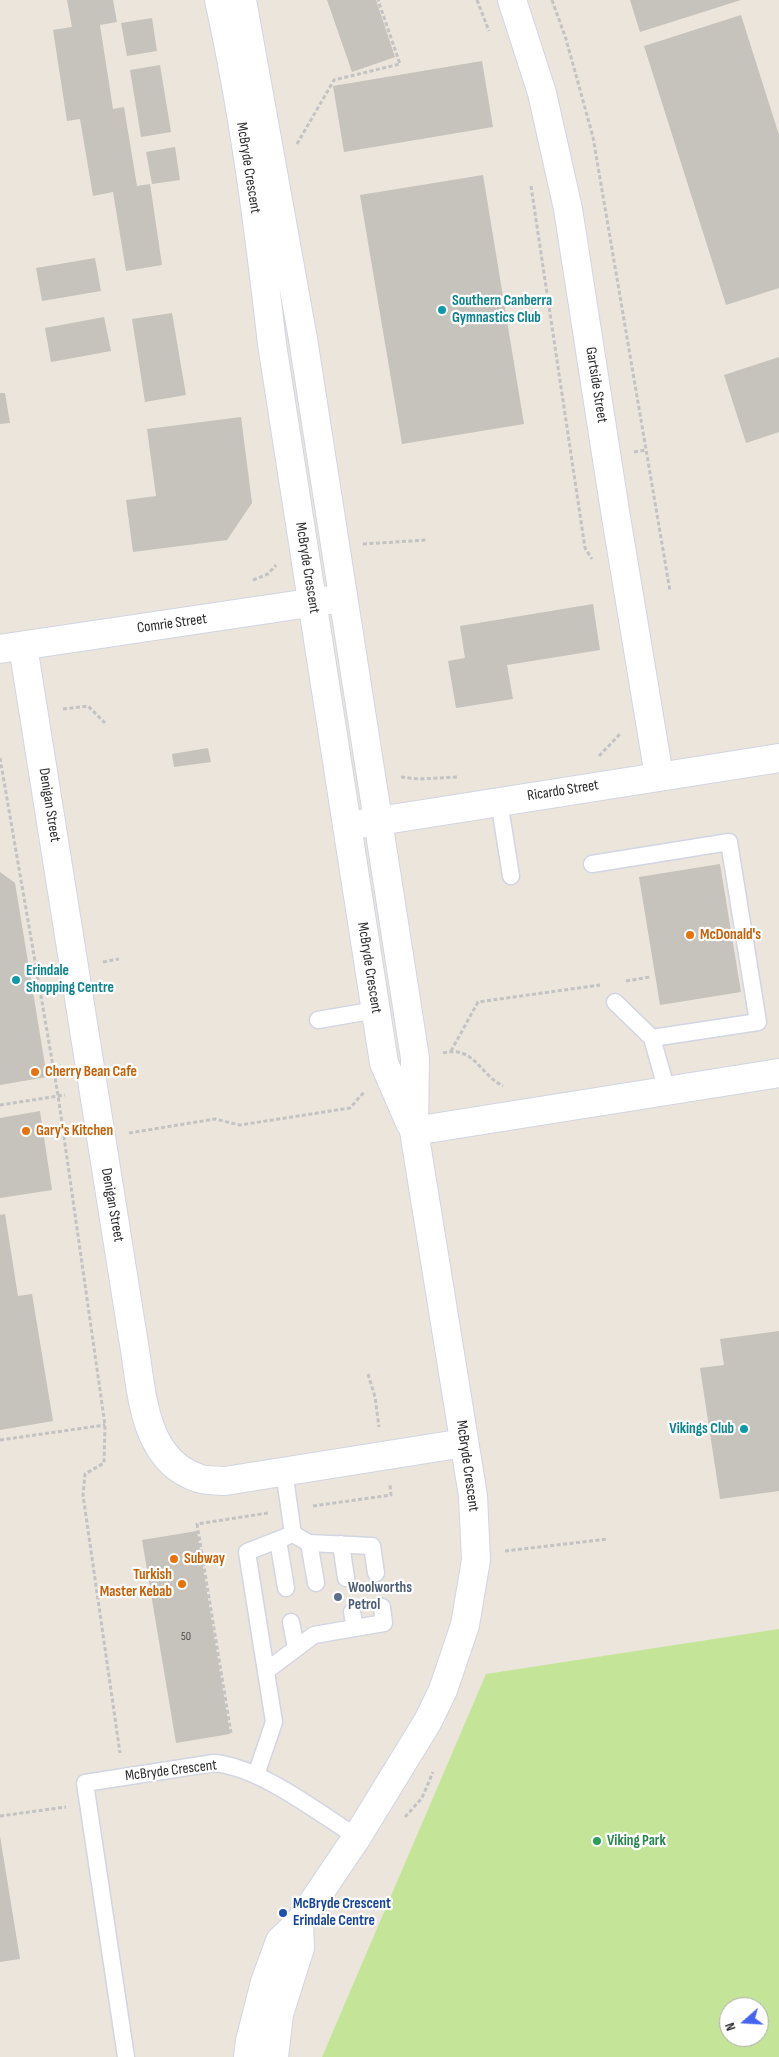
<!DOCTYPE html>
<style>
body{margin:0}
#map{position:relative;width:779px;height:2057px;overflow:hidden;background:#ebe5dc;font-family:"Sofia Sans Condensed",sans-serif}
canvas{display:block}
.north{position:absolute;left:719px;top:1997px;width:50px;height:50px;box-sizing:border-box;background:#fff;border:1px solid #aaa;border-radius:50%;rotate:251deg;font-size:14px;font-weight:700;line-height:20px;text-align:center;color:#2a2a2a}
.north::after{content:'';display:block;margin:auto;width:18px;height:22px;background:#4564ef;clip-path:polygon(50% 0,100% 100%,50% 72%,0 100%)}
</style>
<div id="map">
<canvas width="779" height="2057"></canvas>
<div class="north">N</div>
</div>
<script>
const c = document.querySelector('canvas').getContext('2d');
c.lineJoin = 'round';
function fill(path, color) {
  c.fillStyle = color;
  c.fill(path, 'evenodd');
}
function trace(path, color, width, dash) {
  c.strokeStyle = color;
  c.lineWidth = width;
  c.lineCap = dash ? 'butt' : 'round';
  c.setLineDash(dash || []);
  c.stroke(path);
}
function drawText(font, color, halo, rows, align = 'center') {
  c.font = font + ' "Sofia Sans Condensed",sans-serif';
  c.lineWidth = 4.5;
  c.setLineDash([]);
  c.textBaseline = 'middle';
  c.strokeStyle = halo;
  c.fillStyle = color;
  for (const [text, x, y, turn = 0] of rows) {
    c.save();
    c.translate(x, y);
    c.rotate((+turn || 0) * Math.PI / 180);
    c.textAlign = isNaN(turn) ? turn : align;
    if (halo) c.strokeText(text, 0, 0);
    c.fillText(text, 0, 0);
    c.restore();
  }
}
fill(new Path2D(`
 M779,1629V2057H322L486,1674ZM729,2007H759V2037H729Z`), '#c4e598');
fill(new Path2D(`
 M67,0H113L117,22L100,25L113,109L124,107L137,186L150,184L162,265L126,271L113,192L93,196L80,119L67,121L53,30L72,27Z
 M327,0H376L395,57L352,72Z
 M630,0H741L640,32Z
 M741,15L779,135V288L726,305L644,46Z
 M152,18L157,51L127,56L121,23Z
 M482,61L493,127L344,152L333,86Z
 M160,65L171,132L141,137L130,70Z
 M175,147L180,180L152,184L146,152Z
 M483,175L524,424L402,444L360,195Z
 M95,258L101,291L42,301L36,268Z
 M172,313L186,395L145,402L132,319Z
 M104,317L111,351L51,362L45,328Z
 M779,357V432L746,443L724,375Z
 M0,393H5L10,423L0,424Z
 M241,417L252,503L227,540L133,552L126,500L156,496L147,429Z
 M593,604L600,650L507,665L513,699L456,708L448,661L465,658L460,626Z
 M208,748L211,762L174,767L172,754Z
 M720,864L741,992L660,1005L639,877Z
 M0,872L15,883L47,1077L0,1085Z
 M40,1111L52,1190L0,1198V1118Z
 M5,1214L18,1296L32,1294L53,1421L0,1430V1215Z
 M779,1331V1491L720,1499L700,1368L724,1365L720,1339Z
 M197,1531L230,1734L176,1743L142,1540Z
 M0,1836L20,1959L0,1962Z`), '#c6c2bc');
const lane = new Path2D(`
 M499,801L511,876
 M592,864L729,842L758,1022L652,1038
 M615,1002L652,1038L667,1091
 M318,1020L376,1010
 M293,1534L309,1543L372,1546L376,1573
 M278,1540L286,1588
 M309,1543L316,1583
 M341,1544L346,1578
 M352,1612L355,1628
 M291,1622L296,1648
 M266,1671L314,1635L384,1623L382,1607
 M256,1775L274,1722L247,1552L293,1534L284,1471
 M126,2057L85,1783L214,1763C260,1767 317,1812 357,1837`);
const street = new Path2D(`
 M512,0L542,93L568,209L615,511L659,776
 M23,646L133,1338C142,1387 141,1459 198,1478C205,1481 217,1480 225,1481L464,1443
 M0,649L343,598
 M347,826L779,758
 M414,1131L779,1073`);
const secondary = new Path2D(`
 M219,0C244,113 259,229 272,344L384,1063L410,1123
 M242,0L303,339L415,1058L414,1131L473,1496L476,1560L465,1625L443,1690L428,1721L357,1837L299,1923L280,1941L265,1982L250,2041L248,2057
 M274,2057L279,2014L300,1948L299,1923`);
trace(lane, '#d2d5e2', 19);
trace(street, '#d2d5e2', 30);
trace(secondary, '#d2d5e2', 30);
trace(new Path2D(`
 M477,0L489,31
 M552,0L566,39L593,137L670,591
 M297,144L334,80L400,64L378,0
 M531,186L585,548L592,559
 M634,452L646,450
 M363,544L427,540
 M253,580L268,574L276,565
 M63,709L88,706L105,723
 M599,756L620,734
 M0,758L58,1095L105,1425L104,1463L85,1474L83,1495L120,1753
 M401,777L419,779L457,777
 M103,962L119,959
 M626,981L650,977
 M451,1051L478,1002L600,985
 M443,1053C474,1045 480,1075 503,1086
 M0,1105L65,1095
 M129,1133L215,1119L240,1125L350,1108L365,1091
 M368,1374L375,1397L379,1427
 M0,1440L105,1425
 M313,1506L391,1495L390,1485
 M505,1551L608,1539
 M231,1733L197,1524L268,1513
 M0,1816L66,1807
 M405,1817L422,1798L433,1772`), '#c3c3c3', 3, [4, 2.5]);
trace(lane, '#fff', 16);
trace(street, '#fff', 28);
trace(secondary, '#fff', 28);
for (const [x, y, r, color] of [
 [442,310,5,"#0f9aa8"],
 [690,935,5,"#e8710a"],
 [16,980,5,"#0f9aa8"],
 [35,1072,5,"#e8710a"],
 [26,1131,5,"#e8710a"],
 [744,1429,5,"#0f9aa8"],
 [174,1559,5,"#e8710a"],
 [182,1584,5,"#e8710a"],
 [338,1597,5,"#5c6f8a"],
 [597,1841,5,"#2e9e5b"],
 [283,1913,5,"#1a4fb4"]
]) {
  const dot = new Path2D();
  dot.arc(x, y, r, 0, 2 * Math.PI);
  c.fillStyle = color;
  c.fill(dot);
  trace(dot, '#fff', 2);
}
drawText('12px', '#51504e', null, [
 ["50",186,1637]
]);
drawText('15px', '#2a2a2a', '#fff', [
 ["McBryde Crescent",248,168,81],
 ["Gartside Street",596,385,81],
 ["McBryde Crescent",307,568,81],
 ["Comrie Street",172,624,-8],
 ["Ricardo Street",563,791,-9],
 ["Denigan Street",49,805,81],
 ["McBryde Crescent",369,968,81],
 ["Denigan Street",112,1205,80],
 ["McBryde Crescent",467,1466,82],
 ["McBryde Crescent",171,1771,-7]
]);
drawText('bold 15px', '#0d838f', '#fff', [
 ["Southern Canberra",452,301],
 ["Gymnastics Club",452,318],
 ["Erindale",26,971],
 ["Shopping Centre",26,988],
 ["Vikings Club",734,1429,"right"]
], 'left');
drawText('bold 15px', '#c56008', '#fff', [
 ["McDonald's",700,935],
 ["Cherry Bean Cafe",45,1072],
 ["Gary's Kitchen",36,1131],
 ["Subway",184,1559],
 ["Turkish",172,1575,"right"],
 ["Master Kebab",172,1592,"right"]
], 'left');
drawText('bold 15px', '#4e5e75', '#fff', [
 ["Woolworths",348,1588],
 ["Petrol",348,1605]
], 'left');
drawText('bold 15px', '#27864d', '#fff', [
 ["Viking Park",607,1841]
], 'left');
drawText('bold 15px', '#164399', '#fff', [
 ["McBryde Crescent",293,1904],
 ["Erindale Centre",293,1921]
], 'left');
</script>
